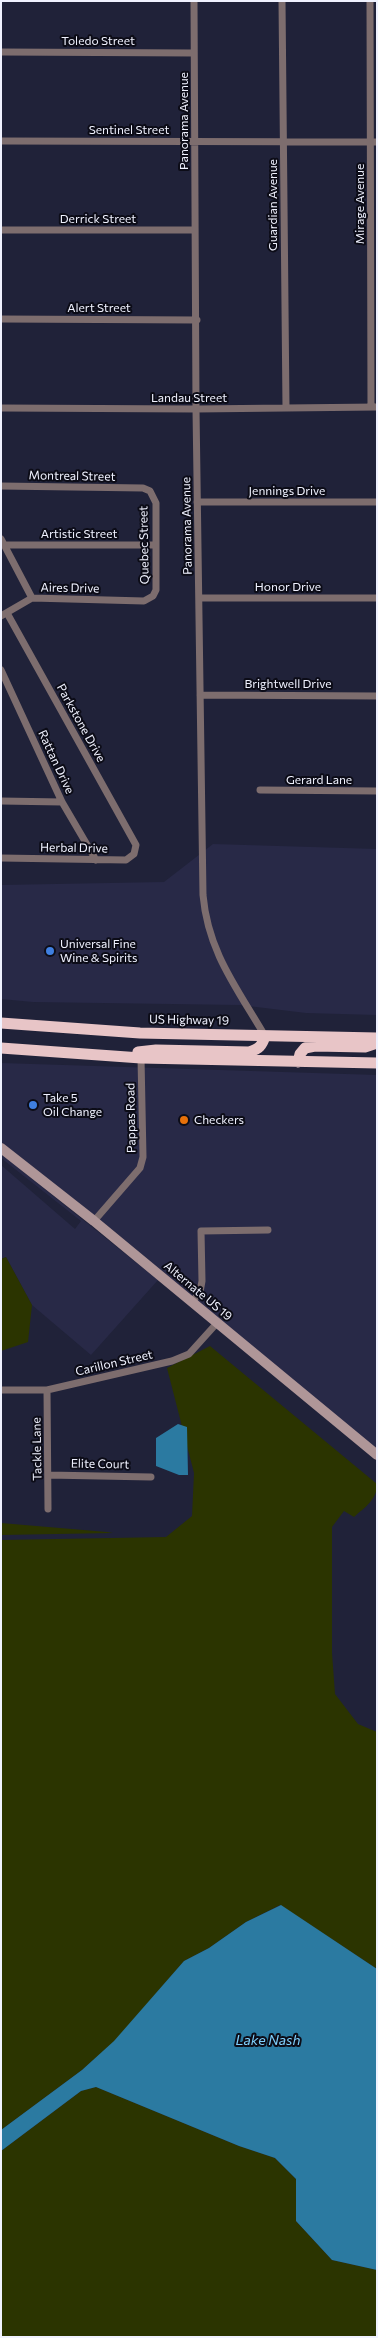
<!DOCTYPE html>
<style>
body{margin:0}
#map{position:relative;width:378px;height:2338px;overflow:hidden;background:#202239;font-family:Commissioner,sans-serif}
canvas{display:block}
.frame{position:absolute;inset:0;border:2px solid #f0f2ff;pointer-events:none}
</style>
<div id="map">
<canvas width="378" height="2338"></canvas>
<div class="frame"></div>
</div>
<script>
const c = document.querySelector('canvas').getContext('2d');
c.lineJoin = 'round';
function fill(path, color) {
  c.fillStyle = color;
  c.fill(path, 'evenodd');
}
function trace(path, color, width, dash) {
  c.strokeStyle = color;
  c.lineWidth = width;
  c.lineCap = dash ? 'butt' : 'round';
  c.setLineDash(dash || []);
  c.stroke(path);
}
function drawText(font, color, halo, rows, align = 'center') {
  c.font = font + ' Commissioner,sans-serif';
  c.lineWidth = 4;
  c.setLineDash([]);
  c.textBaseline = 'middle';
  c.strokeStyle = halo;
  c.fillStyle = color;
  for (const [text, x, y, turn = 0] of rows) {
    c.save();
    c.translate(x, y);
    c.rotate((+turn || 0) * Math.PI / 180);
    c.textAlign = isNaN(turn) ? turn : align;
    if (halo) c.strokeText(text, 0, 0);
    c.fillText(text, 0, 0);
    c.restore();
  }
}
fill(new Path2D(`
 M213,844L377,849V1015L306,1013L240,1005L33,1002L1,999V885L164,882Z
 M1,1063L377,1075V1450L98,1218L1,1142Z
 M1,1154L158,1280L91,1355L32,1305L6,1257L1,1259V1165L75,1229L81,1221L1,1158Z`), '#282947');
fill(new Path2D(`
 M6,1257L32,1305L28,1342L1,1351V1259Z
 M210,1346L377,1484C377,1500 365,1507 354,1517L344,1511L332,1527V1653L335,1694L358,1724L377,1732V1969L280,1905L246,1922L209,1948L184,1961L115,2041L82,2070L1,2130V1540L166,1537L192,1516L194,1473L167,1368Z
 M1,1523L107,1532L113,1533L1,1535Z
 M96,2087L239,2146L275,2158L296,2179V2221L332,2260L377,2270V2337H1V2151L81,2091Z`), '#2b3400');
fill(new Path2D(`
 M178,1424L187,1427L188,1475H179L156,1466V1438Z
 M281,1905L377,1969V2270L332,2260L296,2221V2179L275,2158L239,2146L96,2087L81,2091L1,2151V2130L82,2070L114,2041L184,1961L209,1948L246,1922Z`), '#2b7aa1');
trace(new Path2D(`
 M194,1L196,409L203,895C208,952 237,988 265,1036
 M282,1L286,408
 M370,1L371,407
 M1,52L194,53
 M1,141L377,142
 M1,230H195
 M1,319L197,320
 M1,408L196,409L377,407
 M1,486L143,488L150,491L156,503V590L153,596L144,601L32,598L1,616
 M197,502H377
 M1,539L32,598
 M4,545H155
 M199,598H377
 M1,670L62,802L96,860
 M200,695L377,696
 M260,790L377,791
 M1,801L62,802
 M1,858L126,860L134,854L136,845L7,613
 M94,1221L140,1168L143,1157L141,1058
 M192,1302L200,1292L202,1281L201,1231L268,1230
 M1,1390H47L172,1361L189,1354L217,1323
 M47,1390L48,1509
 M48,1475L151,1477`), '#7d6d6e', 7);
trace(new Path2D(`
 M1,1148L94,1221L377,1455`), '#af9698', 10);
trace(new Path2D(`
 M1,1023L140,1033L377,1038
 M1,1048L141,1058L377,1063
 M138,1052L156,1050L249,1052C259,1049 262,1046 265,1036
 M298,1062L300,1054L305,1048L315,1046L365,1047L377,1043`), '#e8c5c7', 11);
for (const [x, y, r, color] of [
 [50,951,5,"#3f7fe0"],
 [33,1105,5,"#3f7fe0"],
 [184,1120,5,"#e8710a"]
]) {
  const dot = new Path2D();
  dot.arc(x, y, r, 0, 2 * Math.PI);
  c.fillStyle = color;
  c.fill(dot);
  trace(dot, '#0c0c17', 2);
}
drawText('12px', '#f0f2ff', '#0c0c17', [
 ["Toledo Street",98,41],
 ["Panorama Avenue",184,121,-90],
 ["Sentinel Street",129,130],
 ["Mirage Avenue",360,204,-90],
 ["Guardian Avenue",273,205,-90],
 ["Derrick Street",98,219],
 ["Alert Street",99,308],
 ["Landau Street",189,398],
 ["Montreal Street",72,476,1],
 ["Jennings Drive",287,491],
 ["Panorama Avenue",187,526,-91],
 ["Artistic Street",79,534],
 ["Quebec Street",144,545,-91],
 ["Honor Drive",288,587],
 ["Aires Drive",70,588,1],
 ["Brightwell Drive",288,684],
 ["Parkstone Drive",81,723,61],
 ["Rattan Drive",56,762,65],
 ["Gerard Lane",319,780],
 ["Herbal Drive",74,848,1],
 ["US Highway 19",189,1020,1],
 ["Pappas Road",131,1118,-91],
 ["Alternate US 19",198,1291,40],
 ["Carillon Street",114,1363,-13],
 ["Tackle Lane",37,1449,-91],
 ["Elite Court",100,1464,1]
]);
drawText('12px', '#f0f2ff', '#0c0c17', [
 ["Universal Fine",60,944],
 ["Wine & Spirits",60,958],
 ["Take 5",43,1098],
 ["Oil Change",43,1112],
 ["Checkers",194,1120]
], 'left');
drawText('italic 14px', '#7fd0fd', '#0c0c17', [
 ["Lake Nash",268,2040]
]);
</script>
